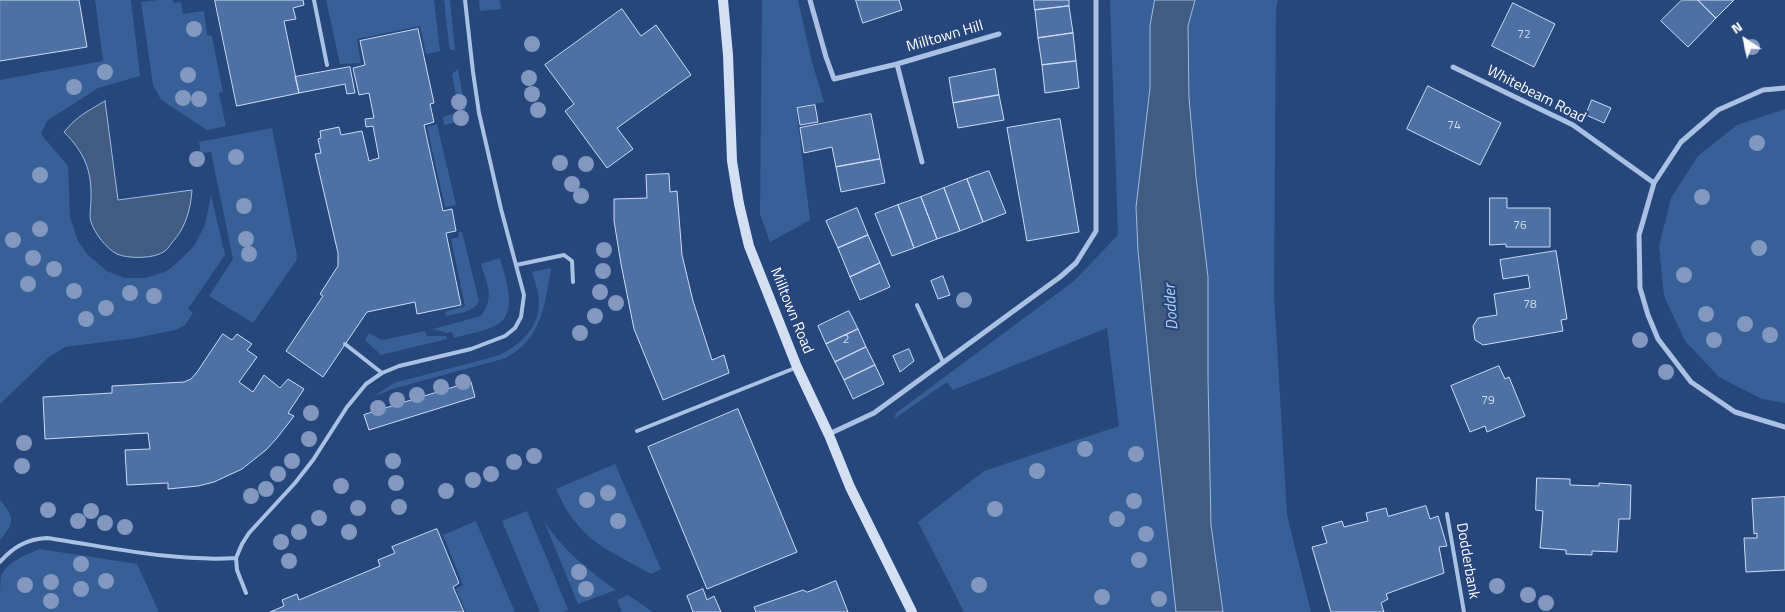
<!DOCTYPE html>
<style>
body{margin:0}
#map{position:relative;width:1785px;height:612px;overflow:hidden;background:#26467c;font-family:"Titillium Web",sans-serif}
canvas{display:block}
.north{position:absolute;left:1720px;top:15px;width:50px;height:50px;-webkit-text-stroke:4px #26467c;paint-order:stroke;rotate:326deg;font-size:14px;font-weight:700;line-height:20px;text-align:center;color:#fff}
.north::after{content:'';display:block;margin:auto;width:18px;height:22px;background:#fff;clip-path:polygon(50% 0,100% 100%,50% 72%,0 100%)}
</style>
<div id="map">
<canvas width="1785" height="612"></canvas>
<div class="north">N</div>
</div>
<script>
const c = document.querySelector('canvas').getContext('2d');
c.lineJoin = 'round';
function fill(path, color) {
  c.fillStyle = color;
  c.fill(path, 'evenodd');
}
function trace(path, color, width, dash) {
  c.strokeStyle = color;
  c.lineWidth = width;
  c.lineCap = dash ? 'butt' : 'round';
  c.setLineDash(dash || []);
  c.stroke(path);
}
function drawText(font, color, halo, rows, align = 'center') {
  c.font = font + ' "Titillium Web",sans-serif';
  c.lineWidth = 4.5;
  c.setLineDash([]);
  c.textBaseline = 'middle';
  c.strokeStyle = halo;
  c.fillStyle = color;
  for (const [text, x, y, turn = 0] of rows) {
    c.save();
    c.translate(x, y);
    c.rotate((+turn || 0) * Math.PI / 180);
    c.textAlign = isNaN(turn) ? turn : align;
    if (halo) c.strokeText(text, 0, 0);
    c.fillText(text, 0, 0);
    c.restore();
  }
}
fill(new Path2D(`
 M95,0H131L140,76L98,88L47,121L41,134L68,166L70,217L78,241L88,255L107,271L125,278H145L167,271L180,260L194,246L205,225L211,195L225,255L188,309L193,313L185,325L175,330L136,338L65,347L49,357L0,404V80L103,61Z
 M158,0H173L174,3L181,2L183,14L204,11L207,35L212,36L223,92L219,93L226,126L207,130L161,100L153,85L141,2Z
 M326,0H434L440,51L426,54L420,26L357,39L361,63L340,64Z
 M444,0H450L455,51L450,49L449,45Z
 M479,0H500L501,9L480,11Z
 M762,0H798L812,62L824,102L796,107L810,220L770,242L760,214Z
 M1110,0H1278L1276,8L1274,294L1287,515L1311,612H964L918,522L984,471L1119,426L1107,328L953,390L947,382L894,419L896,413L1074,281L1118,235Z
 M458,69L467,120L444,125L443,117L459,112L452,74Z
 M1785,109V403L1762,399L1719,377L1685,341L1664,296L1659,246L1671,198L1698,156L1737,125Z
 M437,124L456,205L445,207L427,127Z
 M272,128L297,256L296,261L253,323L209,296L233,259L211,152L201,154L199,142Z
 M458,232H462L479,301C473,313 458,313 446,316L445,312L465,306L451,239L459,237Z
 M500,258C505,278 520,314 495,326C483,332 467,334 454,338L452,332L447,333L433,329L481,316C495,296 487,285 481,264Z
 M551,268C545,305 542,338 506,358L392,389L373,397L394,383L497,356C518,347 539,329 539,303C539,293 535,282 532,272Z
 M425,331L427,336H446L447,339L381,355L365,340L369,333L382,340Z
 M615,464L661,569L651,574C606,549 578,540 556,489Z
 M0,500C16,519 14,523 0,540Z
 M527,511L568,609L563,612H540L502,521Z
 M476,521L515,612H466L456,589L463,585L443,535Z
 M544,521C562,549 589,571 616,590L578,604Z
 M40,549L137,564L159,612H0C0,603 0,583 1,576C7,562 27,554 40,549Z
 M628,595L653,612H622L617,600Z`), '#395f99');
const water = new Path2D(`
 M1155,0H1195L1188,26L1189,98L1196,177L1208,277V379L1211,525L1223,612H1176L1151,385L1138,251L1136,207L1150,88V26Z
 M105,101L118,200L192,190C191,207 186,226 175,239C171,243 169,248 165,251C155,259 128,259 117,254C106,248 95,234 91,222C89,216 91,206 91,199C92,170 84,152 64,132C77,116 88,111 105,101Z`);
fill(water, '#425b81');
trace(water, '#9fbbe5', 1);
const building = new Path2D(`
 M0,0H79L87,47L0,61Z
 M215,0H303L304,5L293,8L296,19L284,21L299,93L237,106Z
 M856,0H899L902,10L863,23Z
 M1034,0H1069V6L1035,10Z
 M1682,0H1698L1716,18L1688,47L1661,21Z
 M1698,0H1734L1716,18Z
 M1513,3L1555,24L1534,67L1492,46Z
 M1069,6L1073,33L1038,38L1035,10Z
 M622,9L641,36L656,25L691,75L617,128L633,149L607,168L565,111L574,104L545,65Z
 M418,29L434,103L430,104L434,122L424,125L443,211L452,209L456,231L446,233L461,305L417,314L415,302L367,312L323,377L286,351L323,296L320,294L338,266V253L315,154L321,153L318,139L321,138L320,131L339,127L341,135L362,131L369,161L379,158L373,126L366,127L365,119L374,118L369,93L359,95L353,68L365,65L360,41Z
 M1073,33L1076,61L1042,65L1038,38Z
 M1076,61L1079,88L1045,93L1042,65Z
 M350,67L355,93L347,94L345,84L299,93L295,77Z
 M995,69L999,95L953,103L949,78Z
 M1428,86L1501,123L1480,165L1407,129Z
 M999,95L1004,120L958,128L953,103Z
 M1592,100L1611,108L1604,123L1586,115Z
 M815,105L818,122L800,125L797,108Z
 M871,114L880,159L836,167L832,147L804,153L800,128Z
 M1060,119L1079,232L1027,241L1007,128Z
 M880,159L885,183L841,192L836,167Z
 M989,171L1006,213L983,222L967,179Z
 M669,174L670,192L677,191L682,255L693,301L712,360L724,355L729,373L663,400L634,329L621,264L614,221V199L647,198L646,175Z
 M967,179L983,222L960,231L944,188Z
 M944,188L960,231L937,239L921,197Z
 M921,197L937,239L914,248L898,205Z
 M1490,198H1507V208H1550V247H1506V244L1490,245Z
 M898,205L914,248L892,256L875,214Z
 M857,208L868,235L838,248L826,221Z
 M868,235L880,263L850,277L838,248Z
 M1556,251L1567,319L1561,320L1563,331L1483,345L1475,340L1473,326L1478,318L1497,315L1494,294L1530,288L1528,275L1503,279L1500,260Z
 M880,263L890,287L860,300L850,277Z
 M943,276L950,295L938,299L931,281Z
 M849,311L858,329L826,344L818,326Z
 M858,329L866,347L835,362L826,344Z
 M223,334L232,340L237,334L252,344L247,350L257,357L239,382L253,392L264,375L280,388L288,379L304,389L288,413L294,416L277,438L266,450L242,469L214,482L198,486L168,489V483L127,485L125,450L150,449L148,433L45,439L43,397L112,393V386L184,382L191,379L197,372Z
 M866,347L875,365L844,380L835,362Z
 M909,349L914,361L900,372L893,356Z
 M875,365L884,384L853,399L844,380Z
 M1499,366L1505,379L1509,377L1525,416L1487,432L1485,426L1470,432L1451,386Z
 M471,382L475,397L369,430L364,415Z
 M738,409L797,552L707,589L648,447Z
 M1537,478L1570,479V485L1599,486V483L1631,485L1630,519H1619L1617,552L1592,551V555L1566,554V550L1540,548L1543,511L1536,510Z
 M1785,497V570L1746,572L1744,538H1757V533L1754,534L1752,499Z
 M1426,506L1430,519L1438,516L1447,546L1439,547L1444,573L1386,594L1388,599L1381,603L1384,612H1331L1312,547L1327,543L1322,527L1342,521L1344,527L1368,521L1366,513L1386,508L1388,516Z
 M437,529L459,583L453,587L464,612H270L284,606L282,600L297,594L299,600L380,566L378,560L395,553L392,547Z
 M836,581L848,612H756L754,607L803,590L807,592Z
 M703,589L707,600L714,596L721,612H693L687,596Z`);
fill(building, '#4e70a4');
trace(building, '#cddcf4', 1);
trace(new Path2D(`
 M314,0L327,65
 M516,265L564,255L572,261L573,282
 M917,305L943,362
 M345,344L382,373
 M637,431L795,368
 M1447,514L1464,612
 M0,562C13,547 27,539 47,538C109,547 173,562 236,558
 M246,593L237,570L236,558L242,544L249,533L295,483L313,460L347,407L366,384L382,373L399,366L471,349L505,336L515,328L521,317L524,295L501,209L479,113L473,72L465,0`), '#aac1e4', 4);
trace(new Path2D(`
 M810,0L826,57L834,79L897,64L999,34
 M897,64L922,162
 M1453,67L1573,125L1654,183
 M1785,88L1763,90L1718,110L1681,142L1654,183L1639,235L1640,288L1648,315L1658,339L1691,382L1735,412L1785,427
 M829,434L874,413L1060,277L1076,263L1096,231V0`), '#aac1e4', 5);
trace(new Path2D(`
 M723,0L728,55L732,161L739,204L749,246L797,367L829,435L850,487L912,612`), '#d3e0f4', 10);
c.fillStyle = '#8298be';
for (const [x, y] of [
 [194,29],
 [532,44],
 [1752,47],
 [105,72],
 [188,75],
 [529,78],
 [74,87],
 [532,94],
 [183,98],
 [199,99],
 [459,102],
 [538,110],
 [461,118],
 [1757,143],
 [236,157],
 [197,159],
 [560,163],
 [586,164],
 [40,175],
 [572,184],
 [581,196],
 [1702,197],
 [244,206],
 [40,229],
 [246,239],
 [13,240],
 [1759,248],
 [604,250],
 [249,254],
 [33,258],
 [54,269],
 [603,271],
 [1684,275],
 [28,284],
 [74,291],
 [600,292],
 [130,293],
 [154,296],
 [964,300],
 [616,303],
 [106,308],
 [1706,314],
 [595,316],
 [86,319],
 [1745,324],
 [580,333],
 [1770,335],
 [1640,340],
 [1714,340],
 [1666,372],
 [463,382],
 [441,387],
 [417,395],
 [397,400],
 [378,408],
 [311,413],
 [309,439],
 [24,443],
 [1085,449],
 [1136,454],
 [534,456],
 [292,461],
 [393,461],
 [514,462],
 [22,466],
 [1037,471],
 [278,474],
 [491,474],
 [473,480],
 [396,483],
 [341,486],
 [266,489],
 [446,491],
 [608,493],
 [251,496],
 [587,500],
 [1134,501],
 [399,507],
 [358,508],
 [995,509],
 [48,510],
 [91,511],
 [319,518],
 [1117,519],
 [78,521],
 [618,521],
 [105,523],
 [125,527],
 [299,532],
 [349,532],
 [1146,534],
 [281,542],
 [1139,560],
 [289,561],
 [81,564],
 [579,572],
 [106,581],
 [51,582],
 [25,585],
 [979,585],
 [1497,586],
 [81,589],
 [586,589],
 [1528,595],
 [1102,597],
 [1159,599],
 [51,601],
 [1546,603]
]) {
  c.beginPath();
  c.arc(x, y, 8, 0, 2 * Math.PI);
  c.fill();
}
drawText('12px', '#d3dbe8', null, [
 ["72",1524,35],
 ["74",1454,126],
 ["76",1520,226],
 ["78",1530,305],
 ["2",846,340],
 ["79",1488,401]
]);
drawText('15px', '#fff', '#26467c', [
 ["Milltown Hill",945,37,-16],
 ["Whitebeam Road",1536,95,27],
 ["Milltown Road",791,311,68],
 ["Dodderbank",1467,561,80]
]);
drawText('italic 16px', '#b5cbec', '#26467c', [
 ["Dodder",1172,307,-94]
]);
</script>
